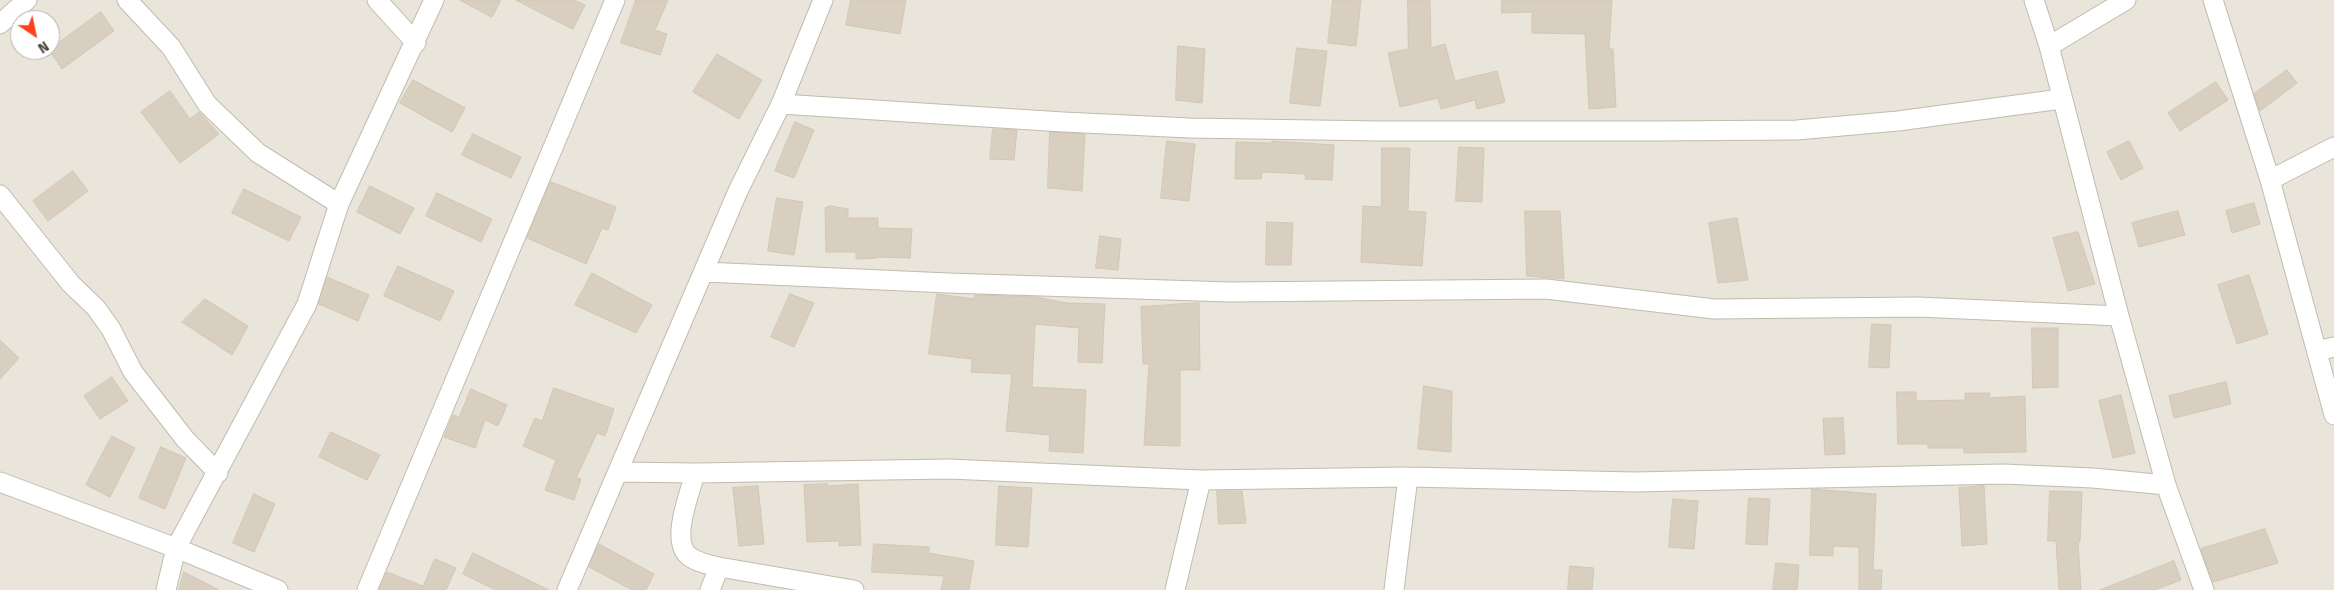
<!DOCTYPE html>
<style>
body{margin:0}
#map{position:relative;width:2334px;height:590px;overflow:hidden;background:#f6f3ec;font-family:"Fira Sans",sans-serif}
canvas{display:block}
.north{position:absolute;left:10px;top:10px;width:50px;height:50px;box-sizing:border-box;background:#fff;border:1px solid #b7b4b0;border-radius:50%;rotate:146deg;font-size:14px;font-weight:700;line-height:20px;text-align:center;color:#4b4439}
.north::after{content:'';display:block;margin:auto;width:18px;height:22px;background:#fc3f1d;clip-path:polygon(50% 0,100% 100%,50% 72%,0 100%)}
</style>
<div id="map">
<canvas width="2334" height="590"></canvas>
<div class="north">N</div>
</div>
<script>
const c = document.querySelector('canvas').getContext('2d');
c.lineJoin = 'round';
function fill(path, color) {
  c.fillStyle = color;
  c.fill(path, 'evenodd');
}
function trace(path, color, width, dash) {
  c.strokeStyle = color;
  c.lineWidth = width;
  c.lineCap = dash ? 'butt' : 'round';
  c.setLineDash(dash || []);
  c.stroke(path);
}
fill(new Path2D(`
 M0,0H2334V590H0ZM20,20H50V50H20Z`), '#eae5da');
const building = new Path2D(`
 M460,0H501L492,17Z
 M516,0H574L585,5L573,29Z
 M636,0H668L655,30L667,34L660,55L621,43Z
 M851,0H906L900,34L846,25Z
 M1333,0H1361L1356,46L1328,43Z
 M1408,0H1430L1431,48L1445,44L1455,81L1497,71L1505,102L1477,109L1475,100L1441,109L1438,98L1400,107L1388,53L1408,49Z
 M1502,0H1612L1609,49H1613L1616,107L1589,109L1585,34L1532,33V12L1502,13Z
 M101,12L114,31L62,69L49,50Z
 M1178,46L1205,49L1202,103L1176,100Z
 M1297,48L1327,51L1320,106L1290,103Z
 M717,54L762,80L739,119L693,92Z
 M2287,70L2297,83L2260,111L2254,94Z
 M413,80L465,108L452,132L400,103Z
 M2216,82L2228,100L2180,131L2168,113Z
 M170,91L190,119L199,112L219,134L180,163L141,112Z
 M795,122L814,130L794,178L775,171Z
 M993,129L1017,130L1014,160L990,159Z
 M1050,132L1085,134L1082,191L1048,188Z
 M473,134L521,157L511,178L462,155Z
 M1167,141L1195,144L1189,201L1161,198Z
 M1272,141L1334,145L1332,180L1305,179L1306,174L1262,172L1261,179H1235L1236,142L1272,143Z
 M2129,141L2143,168L2121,180L2107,152Z
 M1459,147L1484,148L1482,202L1456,201Z
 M1382,148H1410L1408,211L1426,212L1422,266L1361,262L1363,206L1381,207Z
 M73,171L88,191L48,221L33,201Z
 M551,182L616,207L608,230L602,228L586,264L527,238Z
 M370,186L414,208L400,234L357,212Z
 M244,189L301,217L289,241L232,213Z
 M437,193L492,219L481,242L426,216Z
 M777,198L803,202L794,255L768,251Z
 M2254,203L2260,224L2232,233L2226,211Z
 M831,206L848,209V218H878V228L912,229L910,258L878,257V258L856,259V252H826L825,208Z
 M1525,211H1560L1564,279L1527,276Z
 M2178,211L2185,235L2139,247L2132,223Z
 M1737,218L1748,280L1718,283L1709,223Z
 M1267,222L1293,223L1291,265H1266Z
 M2078,232L2095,284L2068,291L2053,238Z
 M1100,236L1121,239L1118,270L1096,268Z
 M398,266L454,291L440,321L384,296Z
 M592,273L652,305L636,333L575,305Z
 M2249,275L2268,334L2237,344L2218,285Z
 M327,277L369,295L358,321L319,304Z
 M790,294L814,303L794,347L771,337Z
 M937,294L974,299L975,295L1036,297L1067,303L1105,304L1102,363L1078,362L1079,328L1035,324L1032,387L1086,390L1083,453L1049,451L1050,435L1006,431L1012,374L971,372L972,359L929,354Z
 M205,299L248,326L232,355L182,322Z
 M1199,303L1200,370H1180V446L1144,445L1149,364H1143L1141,307Z
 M1872,324L1891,325L1889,368L1869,367Z
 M2032,328H2058V387L2033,388Z
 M0,340L19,358L0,379Z
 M112,377L128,401L100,419L84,396Z
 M2226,382L2231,404L2174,418L2169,396Z
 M1424,386L1452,391L1451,452L1418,449Z
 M554,388L614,409L605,436L597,433L576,478L581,479L574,500L545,490L556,460L523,446L535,418L542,421Z
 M471,389L507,405L498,426L485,420L475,448L444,437L453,415L459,417Z
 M1897,392H1916V401L1965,400V393H1990L1989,398L2025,396L2026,452L1964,453V448H1928V444H1898Z
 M2121,395L2135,453L2113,458L2099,401Z
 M1843,418L1845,454L1825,455L1823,419Z
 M331,432L380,455L367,480L319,457Z
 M112,436L135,448L110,497L86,485Z
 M161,447L186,458L165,509L139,498Z
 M827,484V486L858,484L861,545L839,546V541L807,542L804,485Z
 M758,486L764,544L739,546L733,488Z
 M999,486L1032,488L1028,547L996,545Z
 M1984,486L1987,544L1962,546L1959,488Z
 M1812,489L1876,494L1873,570H1882L1881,590H1859V547L1833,546V556L1810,555Z
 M1217,491H1242L1246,523L1219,524Z
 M2050,491L2082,492L2080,542H2078L2081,590H2059L2056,541H2048Z
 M254,494L275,504L254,552L233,543Z
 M1749,498L1770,499L1767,545L1746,544Z
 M1673,499L1698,501L1694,549L1669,547Z
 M2265,529L2278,563L2213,582L2201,549Z
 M599,544L654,574L646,590H632L589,567Z
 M874,544L929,547V553L974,561L969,590H941L944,576L872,572Z
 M473,553L549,590H496L463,574Z
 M435,559L456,568L446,590H379L387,572L423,586Z
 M2174,561L2181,580L2155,590H2100Z
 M1776,563L1799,565L1797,590H1773Z
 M1570,566L1594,568L1592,590H1568Z
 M184,572L219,590H179Z`);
fill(building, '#d8cfc1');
trace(building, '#d3c7b4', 1);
const minor = new Path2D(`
 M127,0L171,47L207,104L258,153L339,204
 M377,0L416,43
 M2034,0L2049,46L2119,316L2166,485L2204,590
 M2213,0L2270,180L2334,415
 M0,24L27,0
 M2049,46L2126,0
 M781,104L1063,122L1190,128L1379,131H1656L1797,130L1898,121L2061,99
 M2270,180L2334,147
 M0,195L71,284L96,308L111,329L133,372L185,439L218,473
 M704,272L948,283L1230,292L1546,289L1714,309L1918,307L2119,316
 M2317,351L2334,347
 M618,472L695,473L949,469L1201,480L1408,477L1635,482L2003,474L2093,478L2166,485
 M695,473C690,494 669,542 690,557C699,563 709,565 719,567
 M0,482L176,548L278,590
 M166,590L176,548L307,304L339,204L434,0
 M367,590L615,0
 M567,590L738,191L781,104L823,0
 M710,590L719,567L854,590
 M1175,590L1201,480
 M1394,590L1408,477`);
trace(minor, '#c2bbae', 21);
trace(minor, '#fff', 19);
</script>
